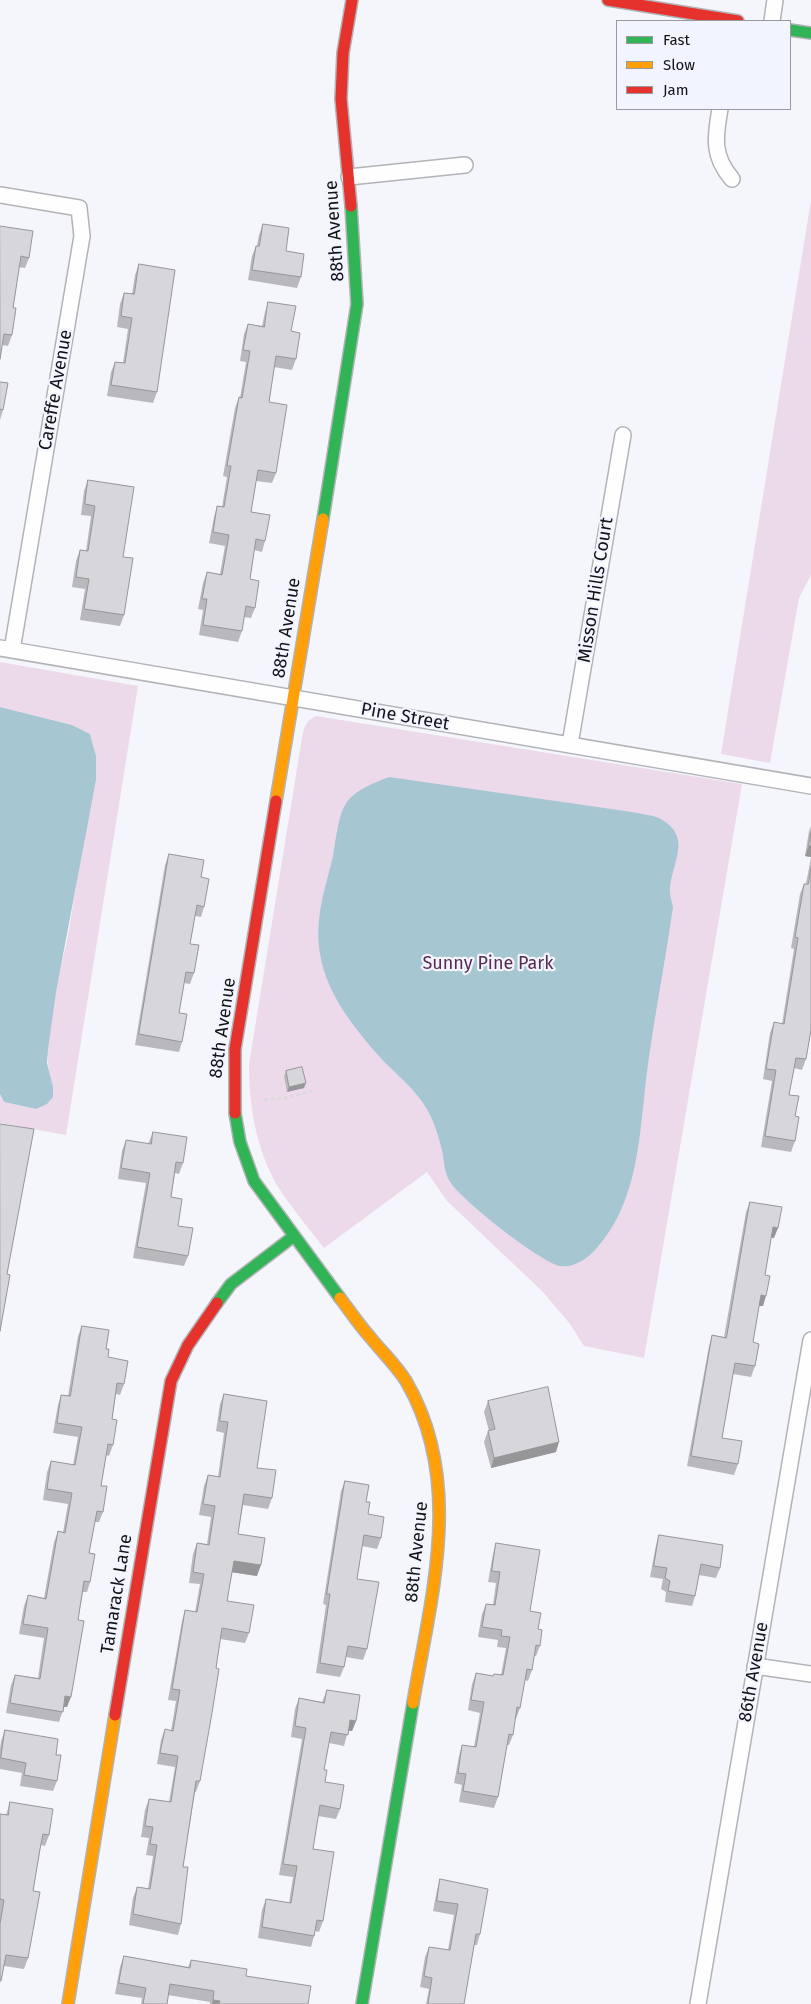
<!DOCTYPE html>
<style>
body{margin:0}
#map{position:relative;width:811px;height:2004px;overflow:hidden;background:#f5f6fc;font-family:"Fira Sans",sans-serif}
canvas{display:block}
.legend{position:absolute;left:616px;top:20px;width:175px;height:90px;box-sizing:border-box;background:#f2f4ff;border:1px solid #989aa2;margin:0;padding:6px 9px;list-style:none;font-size:15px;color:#121216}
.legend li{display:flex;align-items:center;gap:10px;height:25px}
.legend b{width:25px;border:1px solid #989aa2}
</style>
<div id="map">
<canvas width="811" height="2004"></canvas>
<ul class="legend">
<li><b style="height:6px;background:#30b455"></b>Fast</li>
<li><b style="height:6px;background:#ff9f0a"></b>Slow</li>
<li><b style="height:6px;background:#e5322d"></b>Jam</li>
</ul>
</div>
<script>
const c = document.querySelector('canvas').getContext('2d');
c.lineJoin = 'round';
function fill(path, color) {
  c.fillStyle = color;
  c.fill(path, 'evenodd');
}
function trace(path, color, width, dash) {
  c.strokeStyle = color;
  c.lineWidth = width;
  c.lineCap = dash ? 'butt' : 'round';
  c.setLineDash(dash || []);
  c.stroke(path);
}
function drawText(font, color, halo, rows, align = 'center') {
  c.font = font + ' "Fira Sans",sans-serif';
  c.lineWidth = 4.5;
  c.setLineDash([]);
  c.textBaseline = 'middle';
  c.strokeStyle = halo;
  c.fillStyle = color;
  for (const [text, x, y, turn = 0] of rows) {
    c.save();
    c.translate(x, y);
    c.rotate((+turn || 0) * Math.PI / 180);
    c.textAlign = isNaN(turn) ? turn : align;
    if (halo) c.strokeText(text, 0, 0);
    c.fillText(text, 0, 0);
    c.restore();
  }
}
fill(new Path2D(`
 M811,200V575L799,598L770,763L721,754Z
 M0,662L138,686L66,1135L0,1123V1094L4,1102L36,1109L53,1087C37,1045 61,974 69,930C77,880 84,830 96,780V756L90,734L72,725L0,707Z
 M316,716L742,784L644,1358L584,1346L570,1324L543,1292L447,1201L427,1172L324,1248C310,1230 295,1212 282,1193C257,1155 249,1109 249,1064L301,744C303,732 304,721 316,716Z`), '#ecdaea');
fill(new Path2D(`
 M0,707L72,725L90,734L96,756V780L56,992L48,1049L47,1063L53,1087V1097L47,1104L36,1109L4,1102L0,1094Z
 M389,777L632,812C641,814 652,815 659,818C695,837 670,864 670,892C670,897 672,902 673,907C666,957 656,1007 649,1057C639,1123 643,1198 595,1250C587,1259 573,1268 560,1266C540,1262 458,1198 449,1180C445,1173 444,1163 443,1155C439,1137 434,1119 423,1103C411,1085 392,1071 378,1055C344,1016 313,975 319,920C321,899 328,877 333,856C342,806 338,796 389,777Z`), '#a6c6d1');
const street = new Path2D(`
 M772,21L775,0
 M720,109C715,137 712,156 732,179
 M349,177L465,165
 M0,195L79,208L82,236L12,650
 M0,648L811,786
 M570,744L623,435
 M755,1666L811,1674
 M698,2004L811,1340`);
const fast = new Path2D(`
 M790,30L811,33
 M323,519L357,304L351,206
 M235,1113L240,1142L254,1181L340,1298
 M217,1303L231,1284L294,1236
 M362,2004L413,1703`);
const slow = new Path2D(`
 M276,801L323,519
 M340,1298C350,1311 359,1325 370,1337C382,1352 396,1365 406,1381C465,1482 431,1596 413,1703
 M68,2004L115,1715`);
const jam = new Path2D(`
 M608,0L738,21
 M351,206L341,99L343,53L352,0
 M235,1113V1049L276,801
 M115,1715L171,1381L188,1345L217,1303`);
trace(street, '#b2b3b7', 18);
trace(fast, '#b2b3b7', 14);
trace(slow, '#b2b3b7', 14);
trace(jam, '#b2b3b7', 14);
trace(new Path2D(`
 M264,1100L284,1098L312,1091`), '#dadadc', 3, [4, 2.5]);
trace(street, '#fefeff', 15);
trace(fast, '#30b455', 11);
trace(slow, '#ff9f0a', 11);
trace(jam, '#e5322d', 11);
fill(new Path2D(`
 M263,224L286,251L301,277L297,288L248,280L252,256L256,246H257L259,235Z
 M0,226L29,258L25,268L19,267L13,308L12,335L8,346L2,345Z
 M139,264L157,392L153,403L107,396L111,372L115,362L123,363L128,329L117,327L120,304L124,293L132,294L135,275Z
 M268,302L291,331L296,359L292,370L274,367L269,402L276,473L272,483L256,481L251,512L265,541L262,552L254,550L250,579L255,608L251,618L244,617L242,631L238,642L199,635L203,610L198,609L203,583L207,572L220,574L225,546L209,543L214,517L217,506L222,507L227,477L223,476L235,408L239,397L240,398L246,362L240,361L244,334L248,324L262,326L265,312Z
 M0,382L3,410L0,420Z
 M88,480L123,557L124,615L120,626L80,620L85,589L72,587L76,561L80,550L86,551L91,516L81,515L84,491Z
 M811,826V857L805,856L809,831Z
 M169,854L201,877L204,907L201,917L195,916L190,944L194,973L190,984L184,983L179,1013L182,1042L179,1052L135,1045L165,865Z
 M811,857V1030L806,1059L802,1070L794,1068L789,1095L795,1116V1141L791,1152L761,1147L772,1081L763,1079L770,1033L774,1022L782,1024L794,949L791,948L800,894L804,884H806Z
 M286,1071L304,1088L287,1092L284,1076Z
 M153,1132L183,1163L179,1174L175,1173L171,1197L178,1226L188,1256L184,1266L133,1258L146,1183L118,1179L122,1151L126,1140L148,1144Z
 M750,1202L774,1238H771L765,1275L763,1306H759L753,1342L755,1366L751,1377L733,1374L722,1438L738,1464L734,1475L687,1466L709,1346L712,1335L724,1337L746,1212Z
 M82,1326L106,1349L108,1357L124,1384L120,1395L116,1394L112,1419L113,1445L109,1456L106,1455L101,1486L103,1512L99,1522H95L89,1553L90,1582L87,1592H83L78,1620L67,1707H64L59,1722L6,1713L11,1685L15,1675L38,1678L44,1638L19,1634L24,1606L28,1595L44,1598L54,1542L58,1531L63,1532L68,1504L43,1500L47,1472L51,1461L73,1465L78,1437L53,1433L58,1405L61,1395L68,1396L78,1336Z
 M224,1394L257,1468L272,1498L268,1509L243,1505L238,1534L257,1576L232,1572L227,1601L249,1633L245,1643L220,1639L200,1781L196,1792H195L183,1867L181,1924L178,1935L129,1925L133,1898L137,1887L148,1889L153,1856L146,1855L149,1838L141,1837L145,1810L149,1799L169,1802L175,1767L157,1764L161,1740L165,1729L171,1731L176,1701L168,1700L182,1621L185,1610L195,1612L200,1584L189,1583L193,1554L197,1543L207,1544L211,1517L199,1515L204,1486L208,1475L218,1477L224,1433L216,1431L220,1404Z
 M488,1401L556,1452L491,1468L484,1442L488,1431H489L484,1412Z
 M345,1481L366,1502L368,1514L381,1538L377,1549L362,1546L357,1579L367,1649L363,1660L346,1657L344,1667L340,1677L316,1673L326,1605L323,1604L341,1491Z
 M659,1535L720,1568L716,1578L699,1575L695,1596L692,1606L665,1602L666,1592L661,1589L663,1579L650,1577L656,1545Z
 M496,1543L538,1629L540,1646L536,1656H534L532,1670L528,1681L525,1680L520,1708L516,1719L515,1718L513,1735L509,1745H507L498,1797L494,1808L459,1802L462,1785L454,1783L459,1756L462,1745L474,1747L480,1713L468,1710L472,1684L476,1673L493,1676L494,1674L501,1675L506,1648L497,1647L498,1640L478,1637L482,1614L486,1604L493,1605L496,1583L488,1582L493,1554Z
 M327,1690L356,1721L352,1731H348L344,1746L329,1743L324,1770L325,1782L340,1809L336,1819L318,1816L313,1849L323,1921L319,1932L315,1931L314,1936L311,1947L258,1938L262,1910L266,1899L289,1903L293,1877L279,1875L302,1739L291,1737L295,1709L299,1698L322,1702Z
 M5,1730L56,1755L57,1781L53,1791L20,1786L22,1773L0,1769V1749L1,1741Z
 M10,1802L49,1835L45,1846L41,1845L33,1891L28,1958L24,1969L4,1966L0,1984V1814L6,1815Z
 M440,1879L480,1934L477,1945H474L464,2004H426L429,1989L420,1987L425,1957L429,1947L448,1950L454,1915L433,1911L437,1890Z
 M124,1956L188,1967L191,1960L246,1976L308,2004H210V2002L168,1995L167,2004H141L142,1998L115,1994L120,1967Z`), '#b9b8bc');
fill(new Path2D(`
 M809,845L811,846V857L805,856Z
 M306,1083L304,1088L287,1092L289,1087Z
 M773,1227L778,1228L774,1238L769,1237Z
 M761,1295L766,1296L763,1306H757Z
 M559,1442L556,1452L491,1468L494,1458Z
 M234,1561L261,1565L257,1576L230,1572Z
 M65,1696L71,1697L67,1707H62Z
 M350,1720L356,1721L352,1731L346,1730Z
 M213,2000L220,2001L218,2004H212Z`), '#969699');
const building = new Path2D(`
 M263,224L289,228L286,251L304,254L301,277L252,270L256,246H259Z
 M0,226L33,231L29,258L21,256L13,308H16L12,335L4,334L0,359Z
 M139,264L175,270L157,392L111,385L115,362L125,363L132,318L121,316L124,293L134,294Z
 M268,302L296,306L291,331L300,333L296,359L276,356L269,402L287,405L276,473L258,470L251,512L270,515L265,541L256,539L250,579L259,581L255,608L246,606L242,631L203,625L207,599H202L207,572L222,575L229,535L213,532L217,506L224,507L231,466H227L239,397L242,398L250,351L243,350L248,324L264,327Z
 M0,382L8,383L3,410L0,409Z
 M88,480L134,487L123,557L133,558L124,615L84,609L89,579L76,577L80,550L88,551L95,506L85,504Z
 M811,833V846L809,845Z
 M169,854L204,860L201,877L209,879L204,907L197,905L190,944L199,945L194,973L186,972L179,1013L187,1014L182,1042L139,1034Z
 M811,869V1030L806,1059L796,1058L789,1095L799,1096L795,1116L799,1117L795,1141L765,1136L776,1070L766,1069L774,1022L784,1024L798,938L795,937L804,884H808Z
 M302,1067L306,1083L289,1087L286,1071Z
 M0,1124L34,1129L7,1274L10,1275L0,1331Z
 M153,1132L187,1137L183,1163L176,1162L171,1197L182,1199L178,1226L193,1228L188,1256L137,1247L150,1173L121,1168L126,1140L151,1144Z
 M750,1202L782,1207L778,1228L773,1227L765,1275L770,1276L766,1296L761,1295L753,1342L759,1344L755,1366L735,1363L722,1438L742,1441L738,1464L691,1456L712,1335L726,1338Z
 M82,1326L109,1330L106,1349H109L108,1357L128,1361L124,1384L117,1383L112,1419L117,1420L113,1445L108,1444L101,1486H107L103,1512L97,1511L89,1553L95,1554L90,1582L84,1581L78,1620L84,1621L71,1697L65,1696L63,1712L10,1703L15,1675L40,1679L48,1628L23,1624L28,1595L46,1599L58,1531L65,1533L72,1493L47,1489L51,1461L75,1465L82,1427L57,1423L61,1395L70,1396Z
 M548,1387L559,1442L494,1458L488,1431L495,1429L488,1401Z
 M224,1394L267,1401L257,1468L276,1470L272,1498L244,1494L238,1534L265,1538L261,1565L234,1561L227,1601L254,1605L249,1633L222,1628L216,1668L219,1669L212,1713L200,1781H196L183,1867H188L181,1924L133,1914L137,1887L150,1889L157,1845L150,1844L153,1827L145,1826L149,1799L171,1802L178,1756L160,1753L165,1729L173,1731L180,1690L172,1689L185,1610L197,1612L204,1574L193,1572L197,1543L209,1545L215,1506L203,1504L208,1475L220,1477L228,1422L220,1421Z
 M345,1481L369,1485L366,1502H370L368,1514L384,1517L381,1538L364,1535L357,1579L379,1582L367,1649L348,1646L344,1667L320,1663L330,1594H327Z
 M659,1535L723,1545L720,1568L701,1564L695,1596L668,1591L670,1581L665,1578L667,1568L654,1566Z
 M496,1543L540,1550L530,1611L541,1613L538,1629L542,1630L540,1646L536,1645L532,1670L527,1669L520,1708L517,1707L513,1735L509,1734L498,1797L463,1791L466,1774L458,1773L462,1745L476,1747L484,1702L471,1700L476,1673L493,1676L494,1674L503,1675L510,1637L501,1636L502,1630L482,1627L486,1604L495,1605L500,1572L492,1571Z
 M327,1690L360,1695L356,1721L350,1720L348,1735L331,1732L324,1770H327L325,1782L344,1785L340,1809L320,1805L313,1849L334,1852L323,1921L317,1920L314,1936L262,1927L266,1899L291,1903L297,1866L283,1864L306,1728L295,1726L299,1698L324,1703Z
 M5,1730L58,1739L56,1755H61L57,1781L24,1775L26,1763L1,1758Z
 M10,1802L53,1809L49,1835L43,1834L40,1849L33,1891L40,1892L28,1958L6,1955L1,1981L0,1980V1924L4,1900L0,1899V1814L8,1815Z
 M440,1879L488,1889L480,1934H476L464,2004H428L432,1978L424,1976L429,1947L450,1950L458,1904L437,1901Z
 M124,1956L190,1968L191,1960L247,1969L246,1976L311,1986L308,2004H219L220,2001L213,2000L214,1991L170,1984L167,2004H143L146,1988L119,1983Z`);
fill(building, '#d7d6db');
trace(building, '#969699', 1);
drawText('18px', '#121216', '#f2f4ff', [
 ["88th Avenue",335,231,-94],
 ["Careffe Avenue",56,390,-80],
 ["Misson Hills Court",596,590,-81],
 ["88th Avenue",287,628,-81],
 ["Pine Street",405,717,10],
 ["88th Avenue",223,1028,-82],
 ["88th Avenue",417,1552,-84],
 ["Tamarack Lane",117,1594,-81],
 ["86th Avenue",754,1672,-80]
]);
drawText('18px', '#572b4e', '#f2f4ff', [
 ["Sunny Pine Park",488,964]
]);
</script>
